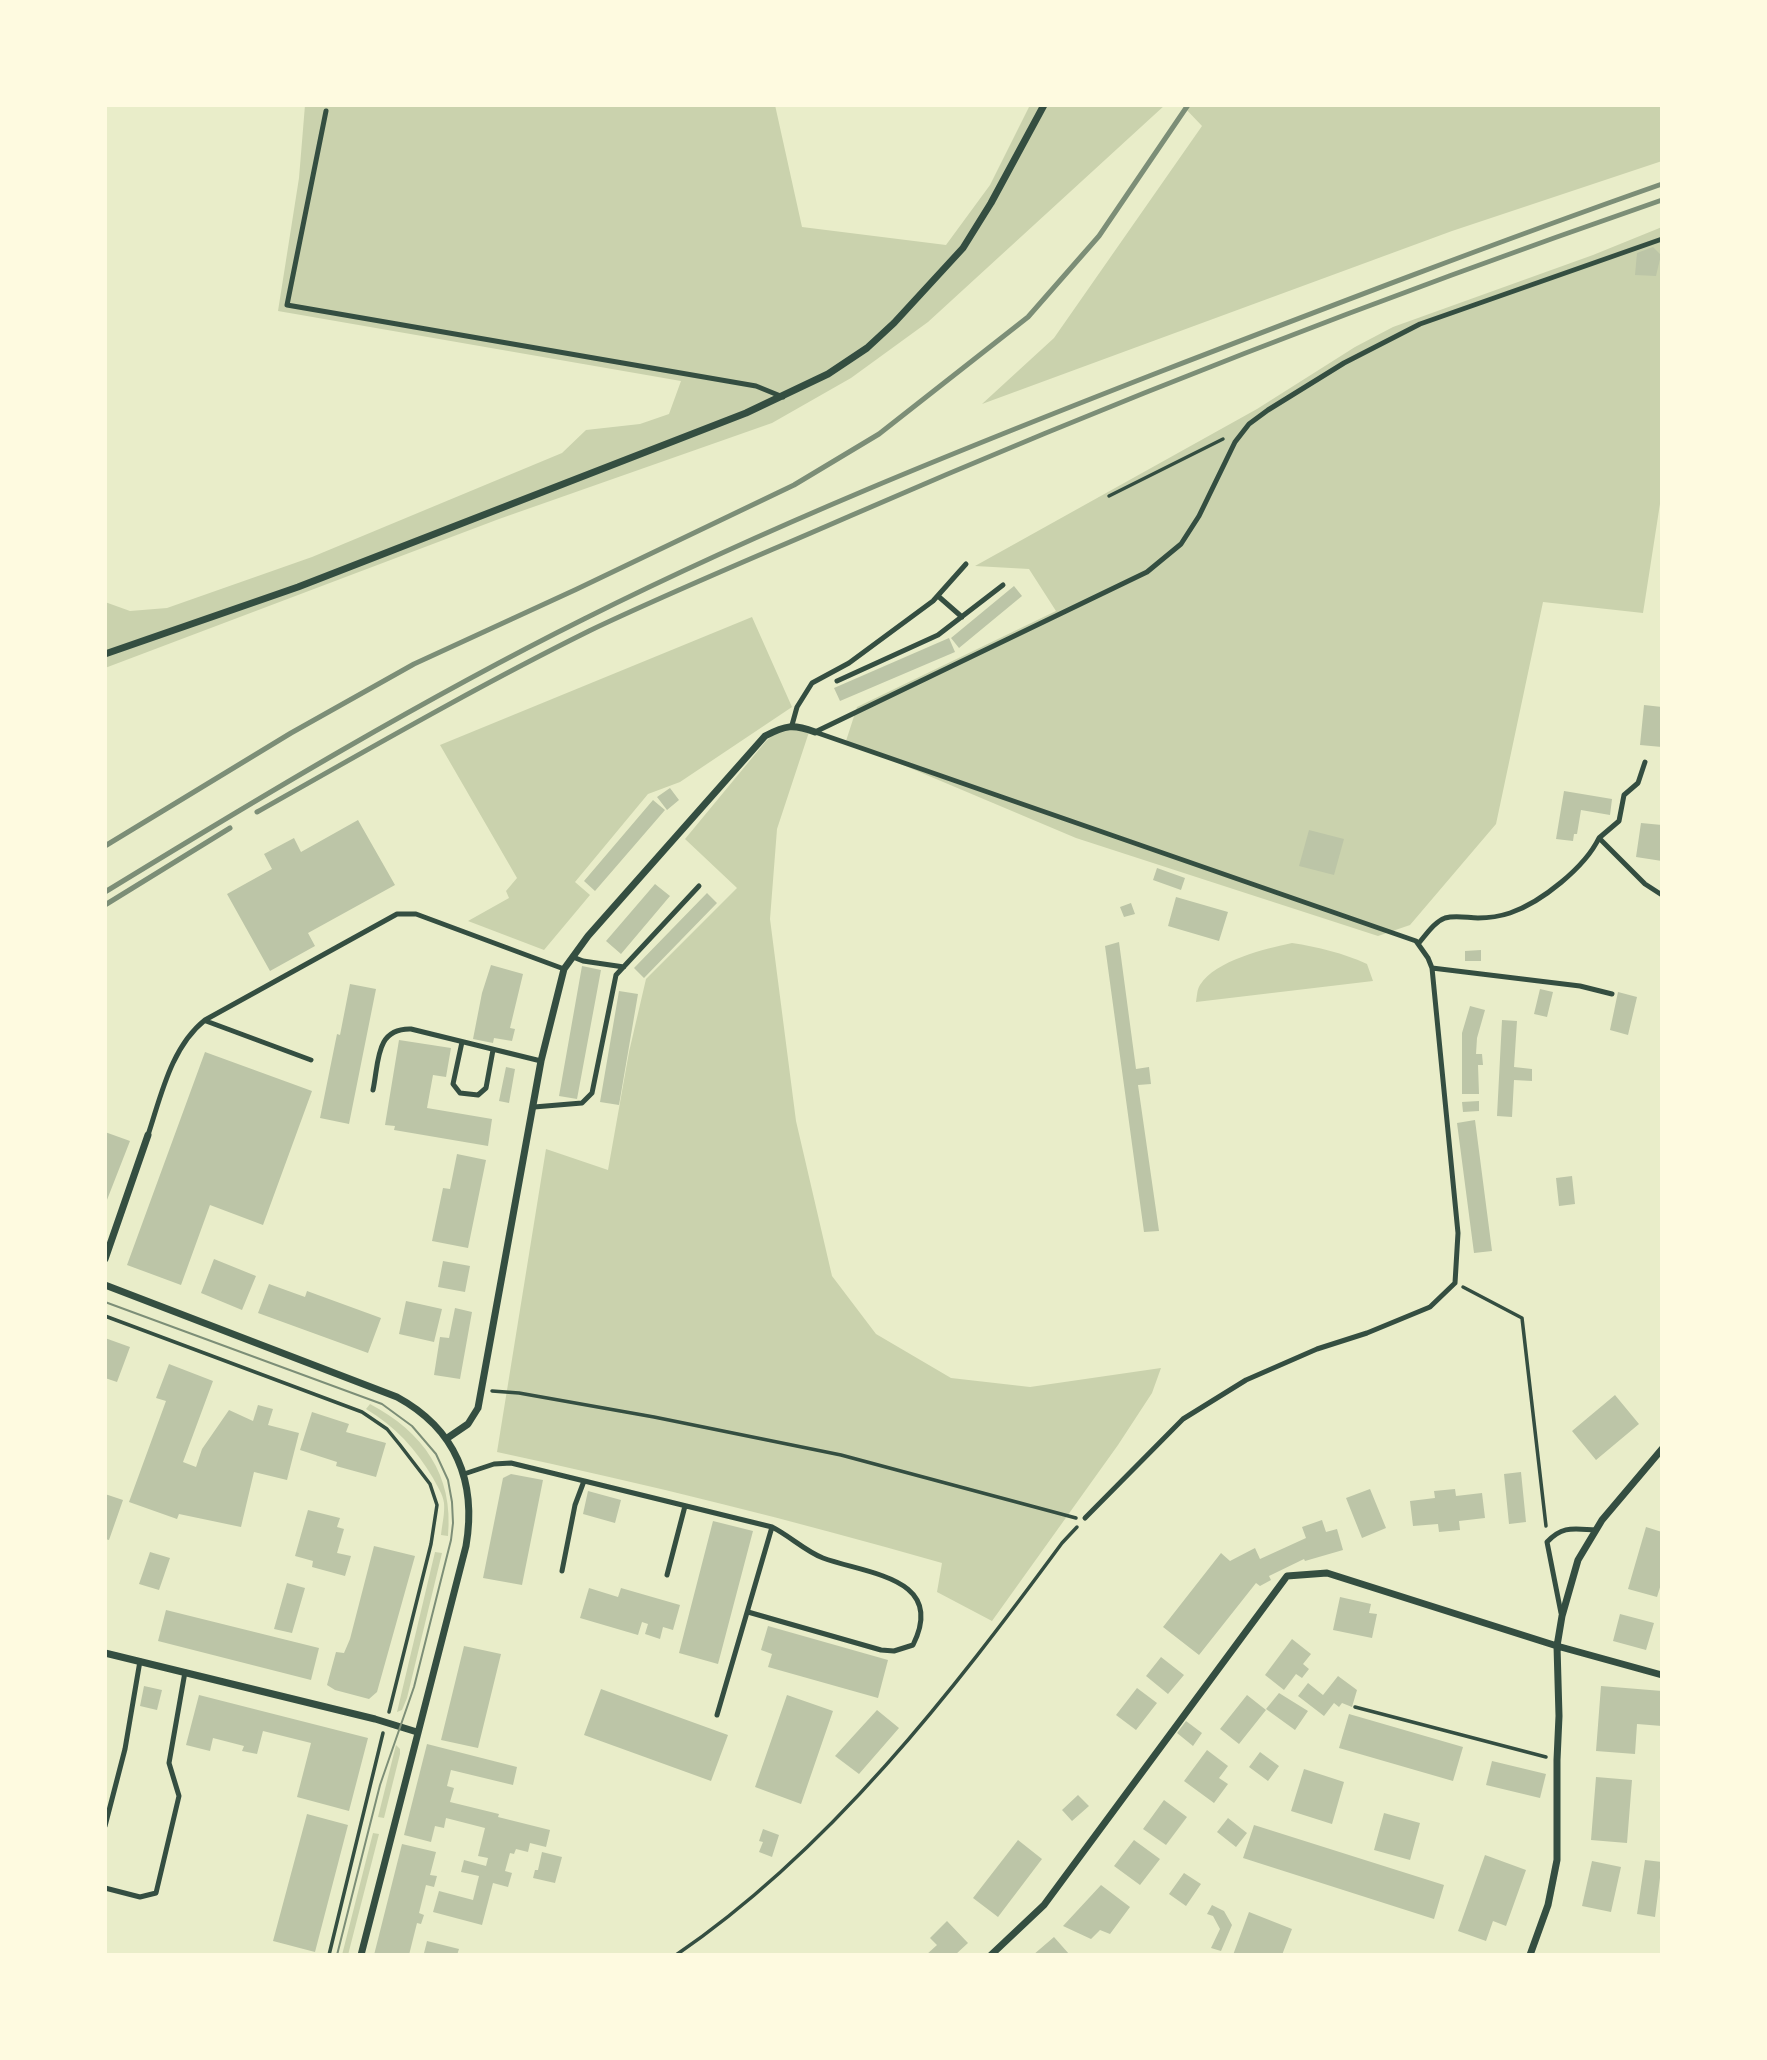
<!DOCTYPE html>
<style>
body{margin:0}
#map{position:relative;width:1767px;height:2060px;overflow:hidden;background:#e9edc9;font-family:Jost,sans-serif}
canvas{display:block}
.frame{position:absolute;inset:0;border:107px solid #fefae0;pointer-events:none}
</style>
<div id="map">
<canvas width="1767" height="2060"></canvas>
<div class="frame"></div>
</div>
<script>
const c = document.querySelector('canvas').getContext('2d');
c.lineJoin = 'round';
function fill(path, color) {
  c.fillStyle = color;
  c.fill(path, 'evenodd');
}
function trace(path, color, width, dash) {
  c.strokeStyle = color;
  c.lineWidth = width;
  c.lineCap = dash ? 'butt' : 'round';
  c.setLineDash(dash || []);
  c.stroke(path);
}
fill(new Path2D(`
 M305,105H775L802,227L946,245L990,185L1030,105H1165L928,322L851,378L772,423L499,519L105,668V602L130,611L167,608L312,557L562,453L586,430L640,424L669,414L681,381L278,311L299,178Z
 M1182,105H1662V161L1452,231L982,404L1054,338L1202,126Z
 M1662,227V491L1643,613L1543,602L1496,824L1410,925L1378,936L1076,838L846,741L857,707L1056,611L1029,569L975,566L1257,409L1355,347L1393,327L1593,255Z
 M752,617L792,707L680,782L648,794L575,882L590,895L544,950L468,921L509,898L506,891L517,878L440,745Z
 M784,726L810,729L777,829L770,919L796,1121L832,1276L876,1334L951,1378L1030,1387L1161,1368L1152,1393L1118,1445L992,1621L937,1592L942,1563C796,1521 647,1484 497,1452L546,1149L608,1170L629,1052L646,979L737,888L685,839L766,741Z
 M1292,943C1318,947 1343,953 1367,964L1373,981L1196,1002C1197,997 1197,989 1200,985C1216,960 1265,949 1292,943Z
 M370,1404C423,1432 454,1475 448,1536L441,1535C442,1525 445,1513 444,1503C443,1494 437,1486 433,1478C416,1449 395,1426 366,1409Z
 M435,1552L442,1553L407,1698L402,1710L397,1712Z
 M396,1745L400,1749V1754L384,1818L378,1817Z
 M373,1833L379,1834L348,1955H342Z`), '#cad2ad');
fill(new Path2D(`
 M1653,247L1661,255L1656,276L1635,275L1637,253Z
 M1014,586L1022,596L959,648L951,638Z
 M949,638L955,652L840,701L834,688Z
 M1644,705L1662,707V747L1640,745Z
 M670,788L679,800L667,810L657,797Z
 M1564,791L1612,799L1610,815L1581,810L1577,834H1574L1573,841L1556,839Z
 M653,800L665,810L595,891L584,881Z
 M358,820L395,885L308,933L315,946L270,971L227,894L272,869L264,854L294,838L301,852Z
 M1641,823L1662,825V861L1636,857Z
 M1309,830L1344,839L1334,875L1299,866Z
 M1157,868L1185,878L1181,890L1153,880Z
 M655,884L670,896L621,954L606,941Z
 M707,893L717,903L644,978L634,968Z
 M1176,897L1228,912L1219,941L1168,926Z
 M1131,903L1135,914L1124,917L1120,907Z
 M1119,942L1136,1069L1149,1067L1151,1084L1138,1085L1159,1231L1144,1232L1105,946Z
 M1481,950V961H1465V951Z
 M491,965L523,974L510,1028L515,1029L512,1041L494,1038L493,1043L473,1039L482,993Z
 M582,966L601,970L577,1099L559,1096Z
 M350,984L376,989L349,1124L320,1118L337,1034L340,1035Z
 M1540,989L1553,992L1547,1017L1534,1014Z
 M619,991L638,994L619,1105L600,1102Z
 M1618,992L1637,997L1628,1035L1610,1030Z
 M1470,1006L1485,1010L1477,1038L1476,1054H1482L1483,1065H1478L1479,1094H1462V1033Z
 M1502,1020L1517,1021L1514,1067L1532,1069V1081L1514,1080L1512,1117L1497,1116Z
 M399,1040L451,1048L446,1077L433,1075L427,1108L492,1119L488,1146L394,1130L395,1126L385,1125Z
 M205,1052L312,1091L263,1225L210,1205L181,1285L127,1265Z
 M506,1067L515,1069L509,1103L499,1101Z
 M1479,1101V1111L1463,1112L1462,1102Z
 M1475,1120L1492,1251L1474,1253L1457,1123Z
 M105,1132L130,1141L105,1205Z
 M457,1154L486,1160L468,1248L432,1241L443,1188L450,1189Z
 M1572,1176L1575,1204L1559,1206L1556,1178Z
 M214,1259L256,1276L242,1310L201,1293Z
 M443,1261L470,1266L465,1292L438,1287Z
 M269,1284L305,1297L307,1291L381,1318L368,1353L258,1313Z
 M406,1301L442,1309L434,1342L399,1334Z
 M455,1308L472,1312L460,1379L434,1375L440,1337L449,1338Z
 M105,1338L130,1347L117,1382L105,1378Z
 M169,1364L213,1381L183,1462L196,1467L202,1449L229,1410L253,1421L258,1405L273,1409L268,1425L299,1433L287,1480L254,1472L241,1527L179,1514L177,1519L129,1502L166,1401L156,1398Z
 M1615,1395L1639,1424L1596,1460L1572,1431Z
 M312,1412L349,1424L346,1432L386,1443L376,1477L336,1466L337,1462L300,1450Z
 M1521,1472L1526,1522L1509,1524L1504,1474Z
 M511,1474L543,1480L522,1585L483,1578L503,1478Z
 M1370,1489L1386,1528L1362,1538L1346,1498Z
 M1455,1489L1456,1496L1482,1493L1485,1518L1459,1521L1460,1530L1439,1532L1438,1524L1413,1526L1410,1501L1435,1498L1434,1491Z
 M588,1491L621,1500L615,1523L583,1514Z
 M105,1494L123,1500L109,1540L105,1539Z
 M308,1510L340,1518L337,1527L344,1529L337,1553L351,1556L345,1576L312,1567L313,1561L295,1556Z
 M1322,1520L1326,1532L1337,1529L1343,1550L1305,1561L1304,1559L1269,1576L1271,1580L1260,1586L1256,1583L1199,1655L1163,1627L1221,1553L1230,1561L1255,1548L1260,1559L1306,1538L1302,1527Z
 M713,1521L753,1531L718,1664L679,1653Z
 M1646,1527L1662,1532V1581L1657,1597L1628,1589Z
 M374,1546L415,1556L377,1692L369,1699L335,1690L327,1685L336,1652L344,1653L350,1639Z
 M150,1552L170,1558L159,1590L139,1584Z
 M287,1583L305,1588L292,1633L274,1629Z
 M589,1588L618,1597L621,1588L680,1605L673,1630L663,1627L660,1639L645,1634L648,1624L642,1622L638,1635L580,1618Z
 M1340,1597L1371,1604L1369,1613L1377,1614L1372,1638L1333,1630Z
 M166,1610L319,1648L311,1680L158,1641Z
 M1620,1614L1654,1623L1646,1650L1613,1641Z
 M768,1626L888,1660L878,1698L768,1667L772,1654L761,1650Z
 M1292,1639L1311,1654L1303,1664L1309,1669L1302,1678L1296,1674L1284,1690L1265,1675Z
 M464,1646L501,1654L478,1748L441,1740Z
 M1161,1657L1184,1675L1168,1694L1146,1676Z
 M1338,1676L1357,1690L1352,1707L1342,1703L1339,1707L1334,1703L1324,1716L1298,1696L1308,1683L1323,1695Z
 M144,1686L162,1690L157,1710L140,1706Z
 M1601,1686L1662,1691V1726L1637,1724L1635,1754L1596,1751Z
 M1137,1688L1157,1703L1136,1730L1116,1715Z
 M601,1689L728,1735L711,1781L584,1735Z
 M1279,1693L1308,1711L1295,1730L1266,1709Z
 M199,1695L368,1738L349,1811L297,1797L311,1743L263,1731L257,1754L242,1751L244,1746L213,1738L210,1751L186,1745Z
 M787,1695L833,1711L801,1804L755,1787Z
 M1247,1695L1266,1710L1239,1744L1220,1729Z
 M877,1710L899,1728L859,1774L835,1756Z
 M1349,1714L1463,1747L1453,1781L1339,1748Z
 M1186,1721L1202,1733L1193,1746L1177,1733Z
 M427,1744L517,1767L513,1785L451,1770L447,1786L454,1788L450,1802L499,1814L498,1817L550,1830L546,1847L530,1843L528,1852L516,1849L514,1854L510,1853L505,1871L512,1873L508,1887L493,1883L482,1925L433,1912L439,1891L473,1900L479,1876L461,1872L464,1860L486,1866L488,1858L478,1856L485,1828L446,1818L444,1828L435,1826L431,1842L404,1835Z
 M1207,1750L1228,1766L1219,1778L1228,1784L1214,1803L1184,1781Z
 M1260,1752L1279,1766L1268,1781L1249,1767Z
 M1492,1761L1546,1774L1540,1798L1486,1785Z
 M1304,1769L1344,1782L1332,1824L1291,1811Z
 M1596,1777L1632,1780L1627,1843L1591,1840Z
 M1078,1795L1089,1806L1072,1821L1062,1810Z
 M1164,1800L1187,1817L1166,1845L1143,1829Z
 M1384,1813L1420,1823L1410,1860L1374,1850Z
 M307,1814L348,1825L315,1952L273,1941Z
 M1228,1818L1247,1833L1236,1847L1217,1832Z
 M1254,1825L1444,1885L1434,1919L1243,1858Z
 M763,1829L779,1835L772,1857L759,1852L763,1842L759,1841Z
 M1018,1840L1042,1859L998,1917L973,1898Z
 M1134,1840L1160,1859L1140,1885L1114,1866Z
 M402,1844L436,1852L430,1875L437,1876L434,1887L426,1885L419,1913L424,1915L421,1924L417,1923L409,1955H374Z
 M542,1852L562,1857L555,1883L533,1878L535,1870H538Z
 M1485,1855L1526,1870L1506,1926L1493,1921L1486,1941L1458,1931Z
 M1645,1860L1662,1862L1655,1917L1637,1914Z
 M1592,1861L1621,1867L1611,1912L1582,1906Z
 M1184,1873L1201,1884L1186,1906L1169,1894Z
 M1101,1885L1130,1907L1110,1934L1100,1930L1091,1939L1063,1926Z
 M1212,1905L1224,1911L1232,1925L1221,1951L1211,1948L1220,1929L1213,1916L1207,1914Z
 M1249,1912L1292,1929L1282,1955H1233Z
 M947,1921L968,1943L955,1955H926L937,1945L930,1938Z
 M1054,1937L1069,1954L1067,1955H1033Z
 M427,1941L459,1949L457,1955L424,1953Z`), '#bcc5a7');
trace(new Path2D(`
 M1109,496L1223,439
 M1463,1287L1522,1318L1546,1526
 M105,1316L362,1412L387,1429L400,1445L430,1484L437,1505L431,1544L389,1712
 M492,1391L519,1393L654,1417L841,1455L1076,1518
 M1355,1707L1546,1757
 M329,1955L383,1733
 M676,1955C830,1850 953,1691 1062,1543L1077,1527`), '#344e41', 3.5);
trace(new Path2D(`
 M326,111L287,305L756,386L783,397
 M938,596L962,617
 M837,681L938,635L1003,585
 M792,725L797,707L812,683L849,663L933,601L966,564
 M815,732L1416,941L1428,958L1432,968L1458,1233L1455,1283L1430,1307L1367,1333L1317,1349L1246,1380L1183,1419L1085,1518
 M815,732L1147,572L1181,544L1199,516L1235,442L1249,424L1268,410L1344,363L1420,324L1662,239
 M1599,838L1619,821L1624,795L1638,783L1645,762
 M1418,944C1426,935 1434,922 1445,918C1456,915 1468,918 1478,918C1487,918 1501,916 1510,913C1542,902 1585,867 1599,838L1645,884L1662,895
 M573,957L583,961L624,967
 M1432,968L1580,986L1612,994
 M206,1021L311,1060
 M462,1042L453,1084L460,1093L478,1095L486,1088L493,1050
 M373,1090C379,1062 375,1028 411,1029L541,1061
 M534,1107L582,1103L592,1093L616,975L699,886
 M148,1135C161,1096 171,1047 205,1020L397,914H416L564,969
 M464,1474L494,1464L511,1463L772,1527C790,1536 805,1551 823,1558C866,1574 947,1577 913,1645L894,1651L881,1650L748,1612
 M562,1571L575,1505L584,1481
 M667,1575L685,1506
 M1561,1613L1547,1542C1563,1525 1574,1529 1596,1530
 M717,1715L772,1527
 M105,1826L125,1749L140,1661
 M105,1888L140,1897L156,1893L179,1796L169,1763L185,1672`), '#344e41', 5);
trace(new Path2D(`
 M105,654L298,587L746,413L828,374L867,348L894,323L963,248L991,203L1044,105
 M105,1259L148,1135
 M105,1285L397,1397C456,1429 477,1482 466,1546L361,1955
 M446,1439L468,1424L478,1408L541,1061L564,969L588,936L765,736C786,725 793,724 815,732
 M105,1653L375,1719L417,1732
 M991,1955L1044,1905L1287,1576L1327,1573L1557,1646L1662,1675
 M1530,1955L1548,1905L1557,1860V1760L1559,1716L1557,1646L1562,1616L1578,1560L1602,1520L1662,1449`), '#344e41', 7);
trace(new Path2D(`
 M105,1302L382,1404L412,1426L436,1454L448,1480L452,1502L453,1523L451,1540L414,1687L380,1785L337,1955`), '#7c8e77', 2);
trace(new Path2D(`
 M257,812C367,750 476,687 589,631C675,590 763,554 850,516C1116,400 1388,295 1662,200
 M105,846L291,733L414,664L577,589L794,485L879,434L1028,317L1099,236L1188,105
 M105,892C262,796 420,701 584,619C771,525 967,447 1162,371C1328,307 1494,243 1662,184
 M105,905L230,828`), '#7c8e77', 5);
</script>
